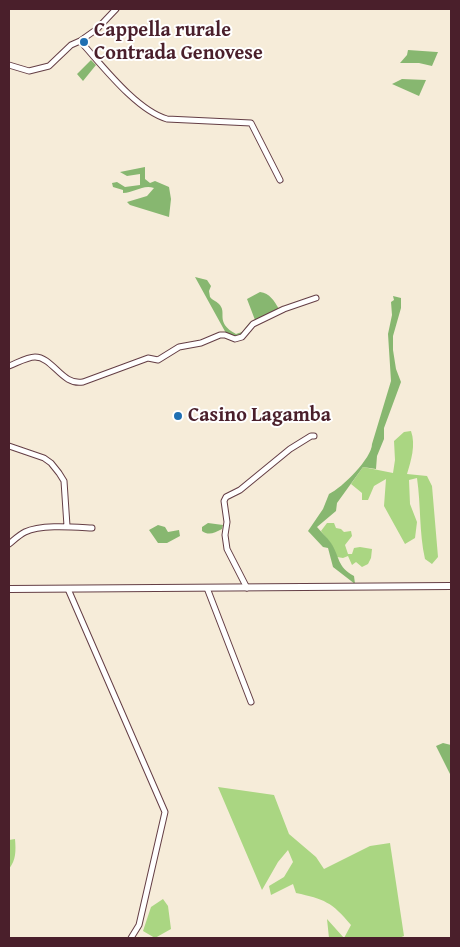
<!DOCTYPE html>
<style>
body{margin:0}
#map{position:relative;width:460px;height:947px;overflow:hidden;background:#f6ecd9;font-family:"Gentium Book Plus",serif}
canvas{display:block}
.frame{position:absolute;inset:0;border:10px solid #4a1f2b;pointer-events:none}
</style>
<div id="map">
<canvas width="460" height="947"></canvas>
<div class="frame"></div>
</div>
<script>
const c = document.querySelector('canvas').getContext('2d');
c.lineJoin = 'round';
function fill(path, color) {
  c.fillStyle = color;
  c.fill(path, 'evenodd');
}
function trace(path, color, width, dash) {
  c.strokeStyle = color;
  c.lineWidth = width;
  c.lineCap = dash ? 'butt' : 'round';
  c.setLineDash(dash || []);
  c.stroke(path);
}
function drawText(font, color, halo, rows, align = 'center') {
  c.font = font + ' "Gentium Book Plus",serif';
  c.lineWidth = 4;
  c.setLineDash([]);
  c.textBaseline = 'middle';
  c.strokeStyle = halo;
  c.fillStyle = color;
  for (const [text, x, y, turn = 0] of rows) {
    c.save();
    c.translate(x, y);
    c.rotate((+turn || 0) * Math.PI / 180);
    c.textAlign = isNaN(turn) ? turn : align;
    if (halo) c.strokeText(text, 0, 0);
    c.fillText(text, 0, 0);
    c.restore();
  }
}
fill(new Path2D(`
 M411,431C416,445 411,461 407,474L427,476L432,486L438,557L432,564L425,559C419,532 421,505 417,478L409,480L410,504L417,522L415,538L405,544L384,506L386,479L374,486L368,500H362V493L351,484L363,467L393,473L395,460L394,441L404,432Z
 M327,523H334L336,528L341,529L344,532L351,531L352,536L345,545L348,554H352L354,548L360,547L372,549L371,558L368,564L362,567L356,562L352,565L348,556L343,558L337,557L331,544L321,531Z
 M218,787L274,795L289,834L316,857L324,869L370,846L390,843L404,936L399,938H344L351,925C332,902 324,899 296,893L293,884L271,895L269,886L284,877L293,862L288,850L278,862L262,890Z
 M15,839C16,851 16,860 9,869V840Z
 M163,899L168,906L171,929L155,938L143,931L151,907Z
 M327,919L344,938H329Z`), '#aad682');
fill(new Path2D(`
 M408,50L437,52H438L432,66L419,63H400L407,55Z
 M91,60L96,65L83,81L77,74Z
 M402,79L426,80L419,96L392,84Z
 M145,167V179L150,183L155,181L169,187L171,199L169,217L130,205L127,202L147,196L154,188C143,184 134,193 123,193V190L113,187L112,183L117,182L125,187L140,185V174L127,176L120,172Z
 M195,277L207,280L211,286L209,291L210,297C212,300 216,301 219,304C228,313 214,322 236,334L242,332L251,321L244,333L236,337L227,335Z
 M260,292C270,293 274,301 279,309L255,320L247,299Z
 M393,296L401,298V308L393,336V350L396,369L401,382L384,428V439L377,456L376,469L363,467L337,503L336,511L317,527C321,532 327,537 331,543C340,557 337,567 354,576L355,584L333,567L328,548L323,547L308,531L323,509L329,494C342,488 372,458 372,444L391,381L388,334L392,315L391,302L394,300Z
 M208,523L223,525L222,529C214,533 209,536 202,531V527Z
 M158,525L165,527L168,532L179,530L180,536L167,543H158L149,530Z
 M443,743L451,745V776L436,746Z`), '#87b770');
const minor = new Path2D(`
 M80,41C102,65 136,110 167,119L251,123L280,180
 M9,65L29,71L49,66L71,45L80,41L97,29L116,9
 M9,366C17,363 27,357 35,357C53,357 62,386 83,382L148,358L158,360L179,347L201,343L220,335H225L235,339L242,337L253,324L284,309L316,298
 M9,446L44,458L51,463L59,473L64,481L67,526
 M9,544C14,540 19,535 25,532C41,524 74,527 92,528
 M207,588L251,702
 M247,588L227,549L225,535L227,522L224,501L226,497L240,490L290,449L311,436H314
 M68,589L165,812L139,925L131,938`);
const major = new Path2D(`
 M9,589L451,586`);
trace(minor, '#643e45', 7);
trace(major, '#643e45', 8);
trace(minor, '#fff', 5);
trace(major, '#fff', 6);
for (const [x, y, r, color] of [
 [84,42,5,"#1f6fb2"],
 [178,416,5,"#1f6fb2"]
]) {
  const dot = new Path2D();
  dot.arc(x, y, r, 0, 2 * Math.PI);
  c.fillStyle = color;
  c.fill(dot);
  trace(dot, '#fff', 2);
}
drawText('bold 20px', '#4a1f2b', '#fff', [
 ["Cappella rurale",94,31],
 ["Contrada Genovese",94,54],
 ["Casino Lagamba",188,416]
], 'left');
</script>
